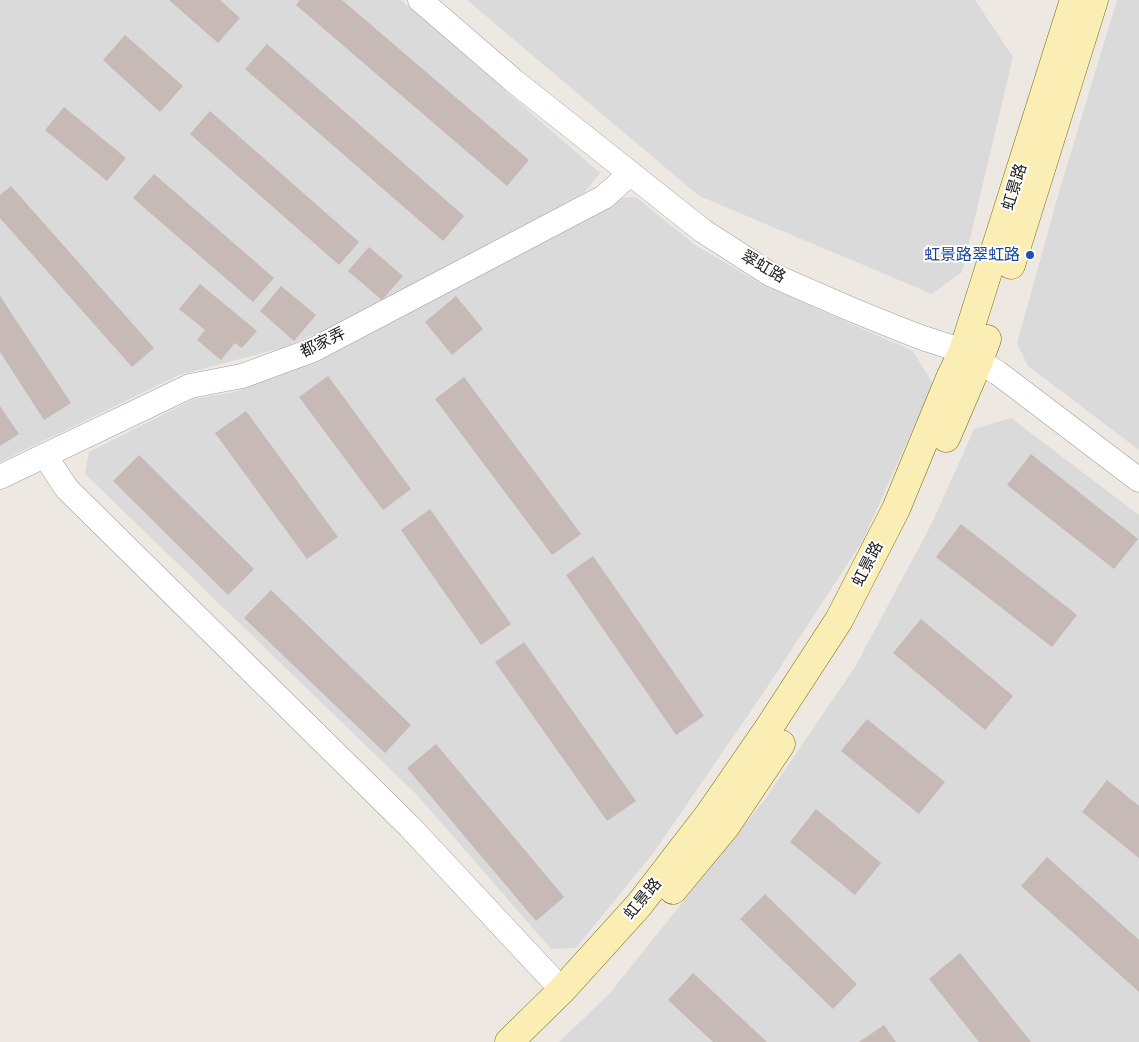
<!DOCTYPE html>
<meta charset="utf-8">
<style>
body{margin:0}
canvas{display:block;background:#eee8e2}
</style>
<canvas width="1139" height="1042"></canvas>
<script>
const c = document.querySelector('canvas').getContext('2d');
c.lineJoin = 'round';
function fill(path, color) {
  c.fillStyle = color;
  c.fill(path, 'evenodd');
}
function trace(path, color, width, dash) {
  c.strokeStyle = color;
  c.lineWidth = width;
  c.lineCap = dash ? 'butt' : 'round';
  c.setLineDash(dash || []);
  c.stroke(path);
}
function drawText(font, color, halo, rows, align = 'center') {
  c.font = font + ' "Open Sans","Noto Sans SC",sans-serif';
  c.lineWidth = 4;
  c.setLineDash([]);
  c.textBaseline = 'middle';
  c.strokeStyle = halo;
  c.fillStyle = color;
  for (const [text, x, y, turn = 0] of rows) {
    c.save();
    c.translate(x, y);
    c.rotate((+turn || 0) * Math.PI / 180);
    c.textAlign = isNaN(turn) ? turn : align;
    if (halo) c.strokeText(text, 0, 0);
    c.fillText(text, 0, 0);
    c.restore();
  }
}
fill(new Path2D(`
 M0,0H401L600,173L584,193L378,308L282,348L179,375L0,462Z
 M467,0H975L1013,57L962,272L932,294L699,196Z
 M1117,0H1139V450L1028,366L1017,343L1061,185Z
 M636,197L695,245L763,285L913,351L933,384L863,540L766,689L654,852L576,948L551,949L417,795L85,474L89,452L194,399L234,392L313,363L622,198Z
 M1011,418L1139,515V1042H559L609,994L763,802L855,667L932,523L974,429Z`), '#dbdada');
fill(new Path2D(`
 M169,0H220L240,18L218,43Z
 M300,0H342L529,160L507,186L296,5Z
 M125,35L183,86L160,112L103,60Z
 M267,44L464,216L443,241L245,69Z
 M64,107L126,158L107,181L45,130Z
 M210,111L359,242L339,265L190,134Z
 M154,174L274,278L253,302L133,198Z
 M11,186L154,348L132,367L0,218V195Z
 M369,247L403,276L382,300L348,271Z
 M200,284L257,331L242,348L235,343L221,360L197,340L205,330L179,309Z
 M281,286L316,315L294,341L260,311Z
 M0,296L71,403L44,420L0,352Z
 M456,296L483,329L452,355L425,322Z
 M328,376L411,489L383,510L299,397Z
 M464,377L581,534L552,555L435,399Z
 M0,406L19,434L0,446Z
 M246,411L338,537L307,559L215,433Z
 M1031,454L1138,539L1114,569L1007,485Z
 M139,455L254,569L228,595L113,481Z
 M430,509L511,624L481,645L401,530Z
 M961,524L1077,615L1052,647L936,557Z
 M593,556L704,716L676,735L566,575Z
 M271,590L411,725L385,753L244,618Z
 M921,619L1013,696L985,730L893,653Z
 M524,642L636,801L607,821L495,662Z
 M867,719L945,782L919,814L841,751Z
 M436,744L564,897L536,921L407,768Z
 M1107,780L1139,806V858L1082,812Z
 M816,809L881,863L855,895L790,842Z
 M1047,857L1139,940V992L1021,886Z
 M765,894L857,984L833,1009L740,919Z
 M960,953L1031,1042H979L929,979Z
 M693,973L767,1042H713L668,1000Z
 M884,1025L896,1042H859Z`), '#c6b9b6');
const street = new Path2D(`
 M420,0L514,81L703,231L770,274L848,308L897,328L923,338L963,351L998,373L1139,480
 M45,456L67,489L410,827L562,990
 M0,477L190,386L242,376L313,350L604,197L630,174`);
const secondary = new Path2D(`
 M1011,265L1094,0
 M946,438L979,361L987,339
 M673,890L726,826L781,744
 M509,1042L562,990L639,905L710,813L770,726L839,620L896,509L950,378L963,351L1074,0`);
trace(street, '#9e9e9e', 25);
trace(secondary, '#746703', 29);
trace(street, '#fff', 24);
trace(secondary, '#faeeb4', 28);
for (const [x, y, r, color] of [
 [1030,255,5,"#1a4fb4"]
]) {
  const dot = new Path2D();
  dot.arc(x, y, r, 0, 2 * Math.PI);
  c.fillStyle = color;
  c.fill(dot);
  trace(dot, '#fff', 2);
}
drawText('16px', '#1d1d1d', '#fff', [
 ["虹景路",1015,187,-73],
 ["翠虹路",763,267,30],
 ["都家弄",323,343,-26],
 ["虹景路",868,564,-63],
 ["虹景路",643,899,-50]
]);
drawText('16px', '#164399', '#fff', [
 ["虹景路翠虹路",1020,255]
], 'right');
</script>
